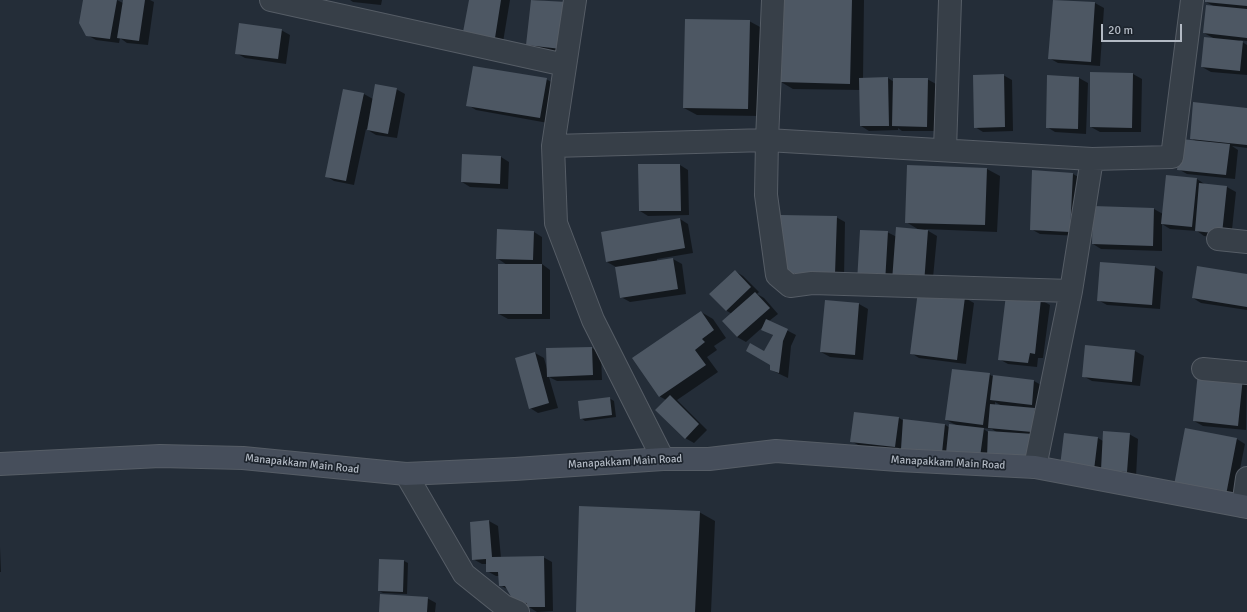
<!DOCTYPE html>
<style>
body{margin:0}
#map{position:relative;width:1247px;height:612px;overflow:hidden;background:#242d38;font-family:Signika,sans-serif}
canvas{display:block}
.scale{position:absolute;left:1101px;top:24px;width:81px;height:18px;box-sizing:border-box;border:2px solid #b3bac4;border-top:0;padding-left:5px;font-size:12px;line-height:14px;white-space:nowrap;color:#b3bac4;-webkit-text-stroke:3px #1d242d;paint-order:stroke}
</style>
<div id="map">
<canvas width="1247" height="612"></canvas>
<div class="scale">20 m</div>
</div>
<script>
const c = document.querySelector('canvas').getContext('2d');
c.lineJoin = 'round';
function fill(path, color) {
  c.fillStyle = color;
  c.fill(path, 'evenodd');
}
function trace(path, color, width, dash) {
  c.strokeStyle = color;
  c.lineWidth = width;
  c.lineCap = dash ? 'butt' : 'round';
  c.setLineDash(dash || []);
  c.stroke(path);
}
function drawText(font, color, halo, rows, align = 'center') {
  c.font = font + ' Signika,sans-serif';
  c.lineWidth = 3.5;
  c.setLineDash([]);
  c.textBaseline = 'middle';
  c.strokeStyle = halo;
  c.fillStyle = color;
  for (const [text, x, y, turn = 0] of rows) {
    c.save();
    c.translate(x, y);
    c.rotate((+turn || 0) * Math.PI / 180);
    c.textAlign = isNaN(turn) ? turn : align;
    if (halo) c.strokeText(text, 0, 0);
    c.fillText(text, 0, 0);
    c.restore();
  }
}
fill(new Path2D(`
 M84,0H117L123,3L124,0H150L154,2L148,45L127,43L120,38L119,43L96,40L87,35Z
 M350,0H382L381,5L353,2Z
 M470,0H510L503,42L473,37Z
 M532,0L566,3L570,53L535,49L527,44Z
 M783,0H864L863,79L888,78L894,82L927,79L936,84L935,131H902L898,128V130L869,131L861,126L860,90L793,89L781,82Z
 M1206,0H1247V41L1239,40L1247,45V75L1211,72L1202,67L1215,39L1204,33L1215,7L1206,2Z
 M1095,3L1104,8L1100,66L1058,63L1049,58Z
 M749,21L762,28L760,116L697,115L684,108Z
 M281,30L290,35L286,64L245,58L236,53Z
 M1133,74L1142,79L1141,132H1100L1091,127Z
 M1003,75L1012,80L1013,131L983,132L975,127Z
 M1048,76L1079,78L1088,83L1086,134L1055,132L1047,127Z
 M546,79L555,84L548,123L476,110L468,105Z
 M396,89L405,94L397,138L376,135L366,129L354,185L334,181L326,176L364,94L373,99Z
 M1247,109V148L1232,146L1238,150L1235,179L1187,174L1178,169L1197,142L1191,138Z
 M501,157L509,162L508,189L470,187L462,182Z
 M680,165L688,170L689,215L648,216L640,211Z
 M908,166L987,169L1000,176L997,232L925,229L937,236L932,288L867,286L887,232L897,237L921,231L906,222Z
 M1073,174L1082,179L1079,236L1040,234L1031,229Z
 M1167,176L1197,179L1206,185L1227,187L1236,192L1231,239L1204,236L1197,231L1170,229L1162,224V251L1101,249L1093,244L1094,207L1154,209L1163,214Z
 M836,217L845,222L844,278L790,277L781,272Z
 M680,219L688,224L693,253L657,259V261L673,259L682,264L686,294L630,302L621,297L616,267L607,262Z
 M534,232L542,237V264L550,270V319H508L499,314L507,265L497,258Z
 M1155,267L1163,272L1160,309L1107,305L1098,300Z
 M735,271L743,276L759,292L757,294L764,298L778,314L769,321L796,335L791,346L788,378L771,370V365L764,352L773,335L762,329L764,326L746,342L737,337L724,321L732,314L727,311L711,294Z
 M1247,275V310L1201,303L1193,298Z
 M965,298L974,303L966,364L919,358L911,353Z
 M1041,300L1050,305L1043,358H1038L1037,367L1008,364L999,359Z
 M859,304L868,309L863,360L830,357L821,352Z
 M701,312L713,319L726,338L714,346L717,350L707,357L718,372L677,400L707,430L694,443L685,438L666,400L659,396Z
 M1086,346L1135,351L1144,356L1140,386L1092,381L1083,376Z
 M592,348L601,353L602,380L557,381L549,377L558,408L538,413L530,408L535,353L544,358L547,369V349Z
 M1199,373L1247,380L1246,430L1203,426L1194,421Z
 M989,374L992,376L1034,381L1043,386L1040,409L1034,408L1044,414L1041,436L989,457L904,452L860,446L851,441L899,418L904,421L944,424L950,428L958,426L946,420ZM995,402L1002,406L995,405ZM982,428L992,429L998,433L988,432Z
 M609,398L614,401L616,417L585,421L581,418Z
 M1065,434L1098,438L1103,441L1129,434L1138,439L1136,477L1070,470Z
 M1237,439L1245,444L1234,499L1184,489Z
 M699,512L715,521L711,612H577Z
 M489,521L498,526L501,558L543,557L552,562L553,611L537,612L529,607H524L509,590L500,585L499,576H496L487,571V564H482L473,559L471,523Z
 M0,547L1,572H0Z
 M404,561L408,563L407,594L383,593L379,591Z
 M427,598L436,603L435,612H380Z`), '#0007');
fill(new Path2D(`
 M83,0H117L110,39L86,36L79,23Z
 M123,0H145L139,41L117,38Z
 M469,0H501L495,38L463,32Z
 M531,0L567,2L561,49L526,45Z
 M782,0H852L850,84L780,82Z
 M1053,0L1095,2L1091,62L1048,59Z
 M1205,0H1247V6L1205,2Z
 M1206,5L1247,9V38L1203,33Z
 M685,19L750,20L748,109L683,108Z
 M239,23L282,29L278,59L235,54Z
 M1204,37L1243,41L1240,71L1201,67Z
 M473,66L547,78L540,118L466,106Z
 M1090,72L1133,73L1132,128L1090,127Z
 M1004,74L1005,127L974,128L973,75Z
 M1047,75L1079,77L1078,129L1046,128Z
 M888,77L889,126H860L859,78Z
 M893,78H928L927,127L892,126Z
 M375,84L397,88L388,134L367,130Z
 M343,89L364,93L346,181L325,177Z
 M1193,102L1247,108V145L1190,139Z
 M1181,139L1230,144L1226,175L1177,170Z
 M462,154L501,156L500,184L461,182Z
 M638,164H680L681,211H639Z
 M907,165L987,168L985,225L905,223Z
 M1032,170L1073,173L1070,232L1030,230Z
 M1166,175L1197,178L1192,227L1161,224Z
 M1199,183L1227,186L1222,234L1195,231Z
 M1093,206L1154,208L1153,246L1092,244Z
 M781,215L837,216L835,274L780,273Z
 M680,218L685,248L606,262L601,232Z
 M896,227L928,230L924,284L892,281Z
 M497,229L534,231L533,260L496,259Z
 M860,230L888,231L885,283L857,282Z
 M673,258L678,289L620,298L615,267Z
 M1100,262L1155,266L1152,305L1097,301Z
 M498,264H542V314H498Z
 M1197,266L1247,274V307L1192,298Z
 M735,270L751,287L726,311L709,294Z
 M918,291L965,297L957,360L910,354Z
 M755,292L770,308L737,337L722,321Z
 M1006,295L1041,299L1035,354L1030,353L1028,363L998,360Z
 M825,300L859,303L855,355L820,352Z
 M701,311L714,330L702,339L705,342L695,350L706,365L659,397L632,358Z
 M766,319L788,329L783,341L779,373L770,370V365L746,351L750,343L764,351L773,335L761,330Z
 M1085,345L1135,350L1132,382L1082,377Z
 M592,347L593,375L547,377L546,348Z
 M535,352L549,403L529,409L515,358Z
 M952,369L990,373L983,425L945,420Z
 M1198,372L1243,377L1238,426L1193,421Z
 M993,375L1034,380L1032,405L990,400Z
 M670,395L699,424L685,439L655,410Z
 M610,397L612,415L580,419L578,401Z
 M990,404L1035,408L1032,432L988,428Z
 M854,412L899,417L895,447L850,442Z
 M903,419L945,424L942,453L901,449Z
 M949,424L984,428L980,457L946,453Z
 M1185,428L1237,438L1226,495L1174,485Z
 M988,431L1034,434L1032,460L987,457Z
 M1103,431L1130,433L1127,472L1101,470Z
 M1064,433L1098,437L1094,470L1060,466Z
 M579,506L700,511L695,612H576Z
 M489,520L492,557L544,556L545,607H527V603L514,602L505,586H499L498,572H486V559L472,560L470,522Z
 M379,559L404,560L403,592L378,591Z
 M380,594L428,597L427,612H379Z`), '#4d5763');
const street = new Path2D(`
 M271,0L565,65
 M553,146L575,0
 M945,150L950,0
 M1092,159L1172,157L1192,0
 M1218,239L1247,242
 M1203,369L1247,373
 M663,459L593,320L556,223L553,146L767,140L773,0
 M1035,467L1071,291L1092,159L767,140L766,195L777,275L790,286L812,283L1071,291
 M406,474L464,574L504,606L518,612
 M1243,506L1247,478`);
const secondary = new Path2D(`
 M0,464L160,456L243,458L406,474L515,469L663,459H709L776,451L898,460L1035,467L1247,507`);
trace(street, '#565d66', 24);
trace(secondary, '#565d66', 24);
trace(street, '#373f48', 22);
trace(secondary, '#464e5b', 22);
drawText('11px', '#b3bac4', '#1d242d', [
 ["Manapakkam Main Road",625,462,-3],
 ["Manapakkam Main Road",948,463,3],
 ["Manapakkam Main Road",302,464,6]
]);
</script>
